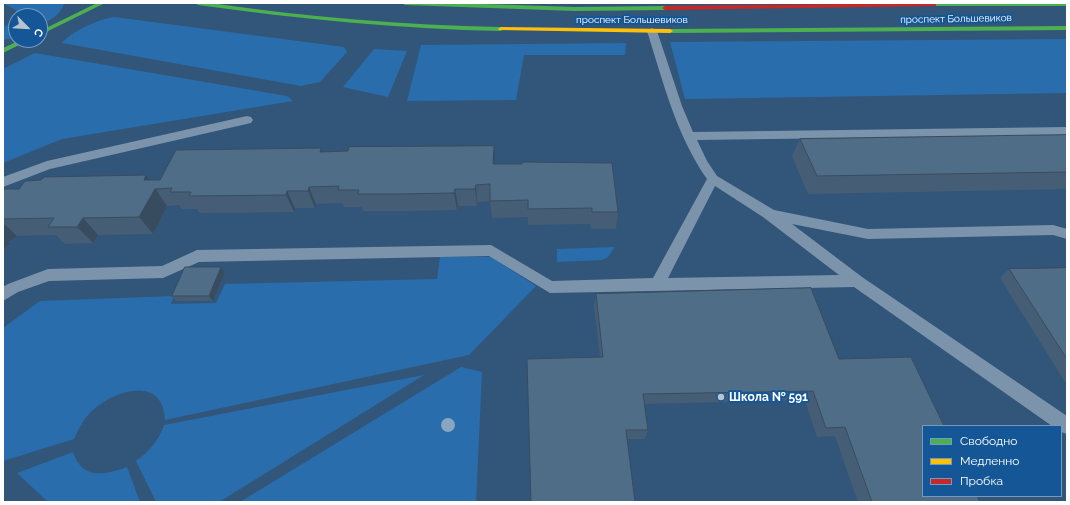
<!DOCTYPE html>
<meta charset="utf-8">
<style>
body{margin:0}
#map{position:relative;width:1070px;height:505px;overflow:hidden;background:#325679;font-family:Raleway,sans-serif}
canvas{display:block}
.frame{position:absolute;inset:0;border:4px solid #fff;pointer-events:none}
.legend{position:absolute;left:922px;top:425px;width:140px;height:72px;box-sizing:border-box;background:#155796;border:1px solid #739ac0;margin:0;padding:5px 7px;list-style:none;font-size:12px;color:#fff}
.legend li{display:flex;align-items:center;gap:8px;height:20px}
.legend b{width:20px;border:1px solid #739ac0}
.north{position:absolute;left:8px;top:8px;width:40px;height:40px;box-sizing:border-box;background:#155796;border:1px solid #739ac0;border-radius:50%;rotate:114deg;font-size:11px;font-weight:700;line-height:16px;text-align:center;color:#fff}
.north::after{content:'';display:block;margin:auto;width:14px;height:18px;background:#b7c4d0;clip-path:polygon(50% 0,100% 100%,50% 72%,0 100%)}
</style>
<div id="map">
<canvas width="1070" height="505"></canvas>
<div class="frame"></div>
<ul class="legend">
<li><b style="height:5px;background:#4caf50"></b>Свободно</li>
<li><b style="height:5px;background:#ffc107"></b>Медленно</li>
<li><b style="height:5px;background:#c62828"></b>Пробка</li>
</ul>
<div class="north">С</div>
</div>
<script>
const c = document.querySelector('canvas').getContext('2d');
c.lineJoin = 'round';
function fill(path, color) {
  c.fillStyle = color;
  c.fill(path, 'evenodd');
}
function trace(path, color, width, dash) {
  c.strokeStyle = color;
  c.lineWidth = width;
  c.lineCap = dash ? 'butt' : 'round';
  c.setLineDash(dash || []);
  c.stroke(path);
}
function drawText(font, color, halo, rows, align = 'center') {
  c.font = font + ' Raleway,sans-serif';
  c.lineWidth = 4;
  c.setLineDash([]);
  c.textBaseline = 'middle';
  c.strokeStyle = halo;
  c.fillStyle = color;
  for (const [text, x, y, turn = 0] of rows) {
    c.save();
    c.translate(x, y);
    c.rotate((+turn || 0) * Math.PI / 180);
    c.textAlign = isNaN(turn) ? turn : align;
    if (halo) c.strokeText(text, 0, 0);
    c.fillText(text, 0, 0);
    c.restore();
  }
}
fill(new Path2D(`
 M3,3H64C62,14 49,21 40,25V16H26Z
 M114,17L344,47L347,52L320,82L301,86L62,43C72,31 99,19 114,17Z
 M16,21V38L3,40V27Z
 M1067,39V93L685,99L670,42Z
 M626,43L625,55H524L516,100L407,101L421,45Z
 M374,49L407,51L388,97L343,87Z
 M35,53L287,96L293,101L62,139L3,163V69Z
 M615,247L608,257L602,260L557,262V249Z
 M440,257H491L536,286L469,355L165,420C163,375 115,390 93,410C84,418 79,428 74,439L3,461V328L40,301L174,296L171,304L216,303L225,284L437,279Z
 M461,367L482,372L476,502H240Z
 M424,375L219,502H156L136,461C149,452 159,440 164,425Z
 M73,452C82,480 105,475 127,467L140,502H48L17,473Z`), '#296dad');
fill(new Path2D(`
 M652,28L657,31L682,106L693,132L1067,127V135L697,140L707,161L717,176L774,210L868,229L1053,225L1067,229V239L1053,235L868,239L792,224L862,277L1067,416V434L1061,432V426H1052L854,287L550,293L489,256L199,262L163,278L49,281L18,292L3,301V287L8,284L48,269L162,266L197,250L491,245L552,281L653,278L707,179C676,135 663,81 647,31ZM715,186L763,217L839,275L668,278Z
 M247,116L251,117L253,120L251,123L50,169L3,187V177L47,161Z`), '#7c94ab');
fill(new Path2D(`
 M97,3H105L40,35V31Z
 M195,3H211C307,17 404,25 501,27L504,29L501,31C399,29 299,19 198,5Z
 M402,3H456L575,7L665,6L668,8L665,10L575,11L405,5Z
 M934,3H1067V6H932V4Z
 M1067,26V30L670,33L667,31L670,29Z
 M21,40H29L3,53V48Z`), '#4caf50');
fill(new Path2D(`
 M501,27L670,29L673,31L670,33L499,30L498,29Z`), '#ffc107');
fill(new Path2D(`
 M934,3L936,4V6L665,10L662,8L665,6Z`), '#c62828');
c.fillStyle = '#88a5c1';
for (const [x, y] of [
 [448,425]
]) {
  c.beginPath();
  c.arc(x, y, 7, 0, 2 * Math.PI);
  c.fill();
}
fill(new Path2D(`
 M1067,135V189L808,194L792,156L800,139Z
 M322,152L495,164L618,212L616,229H591L590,224L528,225V217L492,218L490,201L477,202V206H458L457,210L405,211H363L362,207H344L343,203L316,204L315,208H295L294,212L200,213L197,209H182L179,205L167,206L153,234L98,235L93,243L65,244L56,235L17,236L8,242L10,244L3,249V189H19L149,180H160Z
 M1067,268V385L1000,278L1009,269Z
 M225,272L213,301H176L172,296Z
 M596,294L839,359L980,502H858L835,436L817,437L805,400L644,404L648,430L645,439H627L600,357L594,305Z`), '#455e75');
fill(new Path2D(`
 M494,146L495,163L494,182L493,164Z
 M146,175L167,206L153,234L139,217L144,180Z
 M476,185L477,202V206L475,189Z
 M309,187L316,204L315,208L308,191Z
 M455,189L458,206L457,210L454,193Z
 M287,191L295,208L294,212L286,195Z
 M83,218L98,235L93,243L77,227Z
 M3,223L17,236L8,242L10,244L3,249Z
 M221,267L225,272L213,301L209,296Z`), '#384c5f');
const building = new Path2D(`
 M1067,135V172L817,176L800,139Z
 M494,146L493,164H522V162L612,163L618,212H592V208L528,209V200L490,201V184L476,185L475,189H455L454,193L400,194H358L359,190H338L339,186L309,187L308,191H287L286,195L189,196L191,192H170L172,188L155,189L139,217L83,218L77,227H48L54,218L3,219V189H19L25,181L41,180L44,177L146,175L144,180H160L176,150L321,148L320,152L348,151L349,147Z
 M185,267H221L209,296H172Z
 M1067,268V359L1009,269Z
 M811,288L839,359L911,357L944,426H923V496H977L980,502H872L845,427L826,428L813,391L643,394L648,430H626L635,502H531L527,359L603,357L596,294Z`);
fill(building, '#506d88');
trace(building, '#384c5f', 1);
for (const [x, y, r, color] of [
 [721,397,4,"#b7c4d0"]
]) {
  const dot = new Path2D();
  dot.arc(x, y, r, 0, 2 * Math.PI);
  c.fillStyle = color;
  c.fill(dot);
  trace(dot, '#155796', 1.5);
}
drawText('10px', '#fff', '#155796', [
 ["проспект Большевиков",956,19,-1],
 ["проспект Большевиков",632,20]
]);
drawText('bold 12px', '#fff', '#155796', [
 ["Школа № 591",729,397]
], 'left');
</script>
